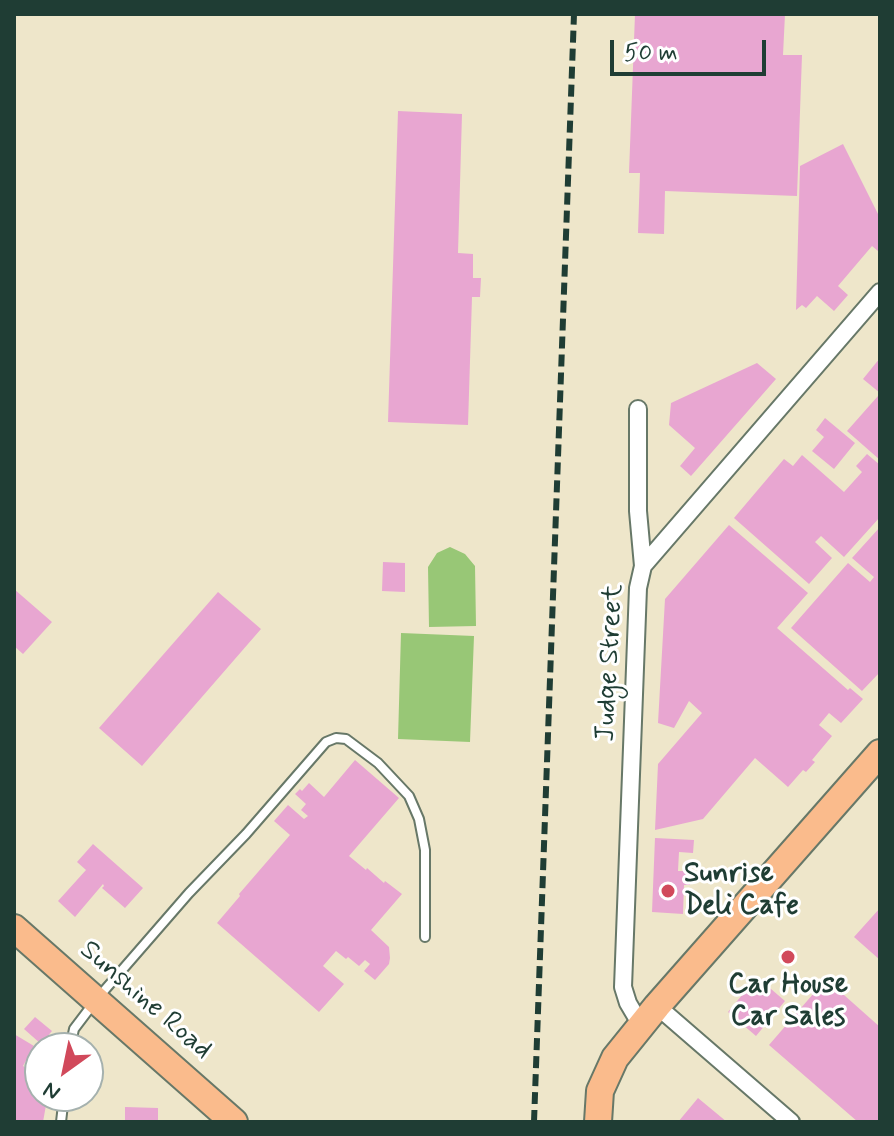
<!DOCTYPE html>
<style>
body{margin:0}
#map{position:relative;width:894px;height:1136px;overflow:hidden;background:#eee6ca;font-family:Mynerve,sans-serif}
canvas{display:block}
.frame{position:absolute;inset:0;border:16px solid #1f3d34;pointer-events:none}
.north{position:absolute;left:24px;top:1032px;width:80px;height:80px;box-sizing:border-box;background:#fff;border:2px solid #a5b1ae;border-radius:50%;rotate:213deg;font-size:22px;font-weight:700;line-height:32px;text-align:center;color:#1f3d34}
.north::after{content:'';display:block;margin:auto;width:28px;height:36px;background:#d1495b;clip-path:polygon(50% 0,100% 100%,50% 72%,0 100%)}
.scale{position:absolute;left:610px;top:40px;width:156px;height:36px;box-sizing:border-box;border:4px solid #1f3d34;border-top:0;padding-left:10px;font-size:24px;line-height:28px;white-space:nowrap;color:#1f3d34;-webkit-text-stroke:6px #fff;paint-order:stroke}
</style>
<div id="map">
<canvas width="894" height="1136"></canvas>
<div class="frame"></div>
<div class="north">N</div>
<div class="scale">50 m</div>
</div>
<script>
const c = document.querySelector('canvas').getContext('2d');
c.lineJoin = 'round';
function fill(path, color) {
  c.fillStyle = color;
  c.fill(path, 'evenodd');
}
function trace(path, color, width, dash) {
  c.strokeStyle = color;
  c.lineWidth = width;
  c.lineCap = dash ? 'butt' : 'round';
  c.setLineDash(dash || []);
  c.stroke(path);
}
function drawText(font, color, halo, rows, align = 'center') {
  c.font = font + ' Mynerve,sans-serif';
  c.lineWidth = 6;
  c.setLineDash([]);
  c.textBaseline = 'middle';
  c.strokeStyle = halo;
  c.fillStyle = color;
  for (const [text, x, y, turn = 0] of rows) {
    c.save();
    c.translate(x, y);
    c.rotate((+turn || 0) * Math.PI / 180);
    c.textAlign = isNaN(turn) ? turn : align;
    if (halo) c.strokeText(text, 0, 0);
    c.fillText(text, 0, 0);
    c.restore();
  }
}
fill(new Path2D(`
 M450,547L465,554L475,566L476,626L429,627L428,567L437,553Z
 M401,633L474,636L470,742L398,739Z`), '#98c776');
fill(new Path2D(`
 M635,14H785L783,55H802L797,196L665,191L664,234L638,233L640,173H629Z
 M398,111L462,114L458,253L473,254V278H481L480,297H472L468,425L388,422Z
 M843,144L880,218V249L878,251L872,246L838,286L848,295L834,311L817,296L806,308L802,305L796,310L800,166Z
 M880,358V393L863,379Z
 M757,363L776,379L691,476L680,466L695,448L669,425L671,403Z
 M878,396L880,398V460L847,431Z
 M825,418L855,443L834,469L812,451L824,437L816,430Z
 M867,454L880,465V517L844,557L821,536L815,542L832,558L809,584L734,518L784,459L793,466L802,455L844,492L862,472L856,466Z
 M729,525L808,593L777,628L848,690L850,688L863,699L841,723L829,713L819,725L832,736L812,760L815,762L806,772L803,770L788,787L755,758L703,819L655,830L658,764L702,713L689,701L674,728L658,723L665,599Z
 M880,527V672L862,691L791,628L848,563L870,582L874,577L852,558Z
 M383,562L405,563V592L382,591Z
 M14,589L52,622L23,654L14,646Z
 M218,592L261,629L142,766L99,728Z
 M355,760L399,798L349,856L366,870L367,868L384,883L385,881L402,894L371,930L389,947L390,958L389,964L375,980L364,971L370,964L365,960L359,966L348,957L346,959L336,951L323,966L344,984L319,1012L217,923L240,896L239,894L290,835L274,821L288,805L304,819L308,816L301,810L306,804L295,794L300,789L302,791L309,783L324,797Z
 M655,838L694,840L693,853L679,852L678,871H691L690,885H684L683,914L652,912Z
 M93,844L143,888L125,908L102,888L104,886L103,884L75,917L58,901L86,870L77,862Z
 M880,908V960L854,937Z
 M757,977L785,1001L756,1036L728,1012Z
 M826,979L880,1027V1122H858L769,1045Z
 M35,1017L52,1031L41,1044L24,1029Z
 M14,1034L34,1046L23,1066L40,1076V1096H55L51,1107L46,1105L43,1122H14Z
 M698,1098L727,1122H678Z
 M125,1107L158,1108V1122H125Z`), '#e8a6d1');
const service = new Path2D(`
 M70,1048L74,1029L96,1000L189,893L246,834L326,742L336,738L346,739L378,763L409,796L419,819L425,850V937
 M61,1122L64,1096`);
const minor = new Path2D(`
 M638,409V511L643,566
 M657,1006L791,1122
 M641,1025L628,1003L623,987L638,588L643,566L880,292`);
const primary = new Path2D(`
 M14,928L234,1122
 M598,1122L600,1091L615,1058L657,1006L880,753`);
trace(service, '#677868', 12);
trace(minor, '#677868', 20);
trace(primary, '#677868', 30);
trace(service, '#fff', 8);
trace(minor, '#fff', 16);
trace(primary, '#fabb8c', 26);
trace(new Path2D(`
 M534,1122L574,14`), '#1f3d34', 6, [12, 6]);
for (const [x, y, r, color] of [
 [668,891,8,"#d1495b"],
 [788,957,8,"#d1495b"]
]) {
  const dot = new Path2D();
  dot.arc(x, y, r, 0, 2 * Math.PI);
  c.fillStyle = color;
  c.fill(dot);
  trace(dot, '#fff', 3);
}
drawText('28px', '#1f3d34', '#fff', [
 ["Judge Street",611,663,-87],
 ["Sunshine Road",145,1001,41]
]);
drawText('bold 28px', '#1f3d34', '#fff', [
 ["Sunrise",684,875],
 ["Deli Cafe",684,907],
 ["Car House",788,986,"center"],
 ["Car Sales",788,1018,"center"]
], 'left');
</script>
